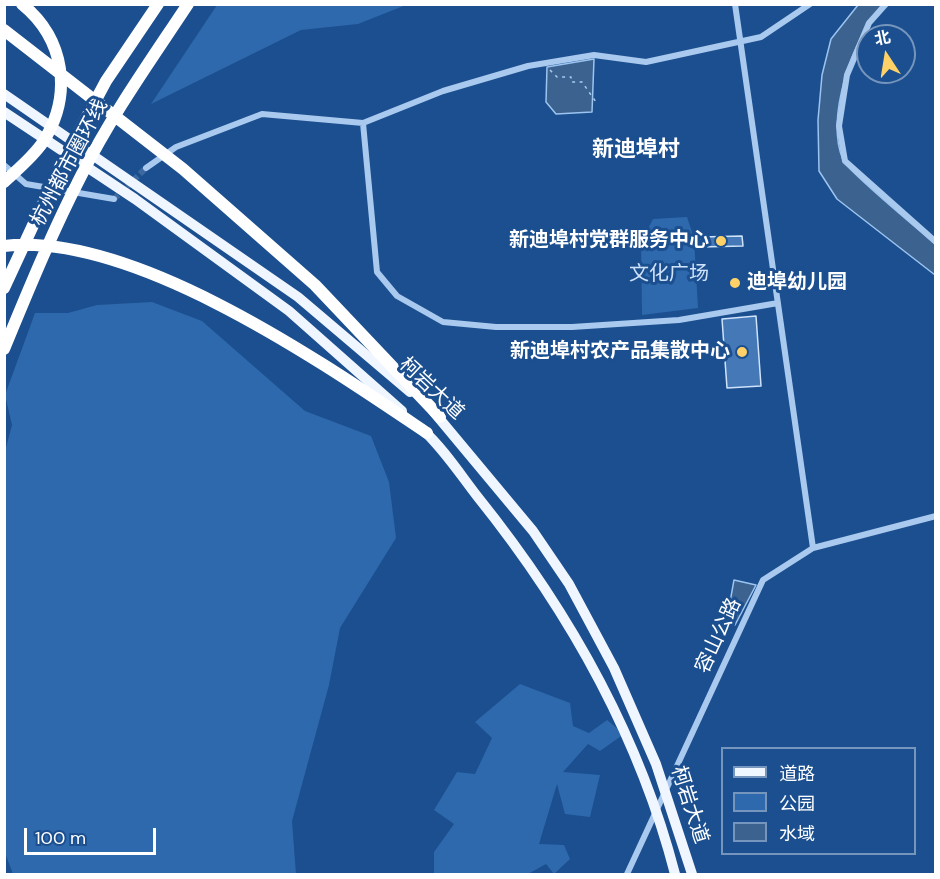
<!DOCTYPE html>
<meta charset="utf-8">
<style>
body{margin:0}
#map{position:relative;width:940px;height:879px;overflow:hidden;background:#1b4f8f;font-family:"DM Sans","Noto Sans SC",sans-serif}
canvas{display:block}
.frame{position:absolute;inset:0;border:6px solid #fff;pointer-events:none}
.legend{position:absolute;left:721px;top:747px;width:195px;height:108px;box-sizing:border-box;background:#1b4f8f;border:2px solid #7695bc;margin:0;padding:8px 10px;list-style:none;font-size:18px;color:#fff}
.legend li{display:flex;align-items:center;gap:12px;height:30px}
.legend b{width:30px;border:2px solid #7695bc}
.north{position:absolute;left:856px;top:24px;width:60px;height:60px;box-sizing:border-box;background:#1b4f8f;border:2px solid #7695bc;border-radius:50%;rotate:348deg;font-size:16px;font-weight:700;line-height:24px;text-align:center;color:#fff}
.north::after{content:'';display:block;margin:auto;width:21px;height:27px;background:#ffd166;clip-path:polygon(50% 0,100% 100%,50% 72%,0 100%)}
.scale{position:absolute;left:24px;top:828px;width:132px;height:27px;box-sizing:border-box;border:3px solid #fff;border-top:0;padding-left:8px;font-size:18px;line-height:21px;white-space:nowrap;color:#fff;-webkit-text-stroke:4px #1b4f8f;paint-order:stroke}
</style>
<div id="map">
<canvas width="940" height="879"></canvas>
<div class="frame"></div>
<ul class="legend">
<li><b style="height:8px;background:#f0f6ff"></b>道路</li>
<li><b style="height:16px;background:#2e69ad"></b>公园</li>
<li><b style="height:16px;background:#3c6290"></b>水域</li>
</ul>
<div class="north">北</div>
<div class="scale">100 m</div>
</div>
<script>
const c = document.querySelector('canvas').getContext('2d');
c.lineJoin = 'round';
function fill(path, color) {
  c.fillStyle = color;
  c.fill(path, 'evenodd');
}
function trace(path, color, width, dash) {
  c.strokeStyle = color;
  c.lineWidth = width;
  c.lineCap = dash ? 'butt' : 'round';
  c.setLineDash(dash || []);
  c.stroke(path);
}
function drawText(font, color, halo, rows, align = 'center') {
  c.font = font + ' "DM Sans","Noto Sans SC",sans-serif';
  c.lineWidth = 6;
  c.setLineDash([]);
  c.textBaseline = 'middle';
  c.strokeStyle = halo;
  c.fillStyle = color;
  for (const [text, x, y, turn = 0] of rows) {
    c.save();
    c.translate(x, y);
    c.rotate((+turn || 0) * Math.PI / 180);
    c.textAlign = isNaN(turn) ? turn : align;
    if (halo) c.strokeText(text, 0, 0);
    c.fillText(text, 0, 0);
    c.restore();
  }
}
fill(new Path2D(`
 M217,5V4L406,5L358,24L301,30L151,104Z
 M687,217L694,238L698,308L642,315L641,242L653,219Z
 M152,302L202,321L305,411L371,436L389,482L396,538L340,628L329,685L292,821L296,874H13L5,853L4,455L12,425L5,395L35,313H68L97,305Z
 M520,684L570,703L573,726L589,733L607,720L624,734L600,751L588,744L563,772L600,775L590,817L565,814L557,784L539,844L564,845L570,859L554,874L546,864L528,874H434V852L454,824L434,810L457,772L475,774L492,738L475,722Z`), '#2e69ad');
const water = new Path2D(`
 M858,5H882C853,38 825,117 843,160C847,171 922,232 935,244V275L837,199L819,171L818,120L822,75L831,39Z
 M594,59L592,112L556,114L546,102L547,67Z
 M734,580L756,585L735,625L727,620L734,605L730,602Z`);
fill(water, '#3c6290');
trace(water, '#9cc4f0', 1.5);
const building = new Path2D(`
 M742,236L743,246L700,247V237Z
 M756,316L761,386L727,388L722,319Z`);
fill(building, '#4478b7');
trace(building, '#cfe3fa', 1.5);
trace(new Path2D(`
 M114,199L146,168`), '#3d69a0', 6, [6, 3]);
trace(new Path2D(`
 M550,70L557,77H571V82H582L596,102`), '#a9c9ee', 1.5, [3, 4.5]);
trace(new Path2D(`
 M735,4L813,548
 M886,4L869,23L847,75L839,126L845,161L936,242
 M4,165L26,184L114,199
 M146,168L176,147L262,114L363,123
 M778,303L679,320L572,327H496L443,322L397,296L377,272L363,123L443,91L528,66L594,55L646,62L761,37L810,4
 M627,874L763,580L813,548L936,516`), '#a9c9ee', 6);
trace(new Path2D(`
 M4,94L298,297L410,392
 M4,112L135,199L289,311L402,411
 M433,411L533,531L569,584L614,668L656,764L692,874
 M422,429C443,448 460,474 477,496C567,608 639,735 675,874`), '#f0f6ff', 10);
trace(new Path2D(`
 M4,30L183,169L315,285L440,417
 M4,182C18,169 33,157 43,142C73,95 65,39 22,4
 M4,246C133,231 323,363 427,433
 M4,288L60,167L106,81L158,4
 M4,349C28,291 52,232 81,176C111,116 151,60 188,4`), '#fff', 12);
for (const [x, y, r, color] of [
 [721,241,6,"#ffd166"],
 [735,283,6,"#ffd166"],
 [742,352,6,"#ffd166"]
]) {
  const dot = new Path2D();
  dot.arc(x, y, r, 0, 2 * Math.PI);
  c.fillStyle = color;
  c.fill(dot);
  trace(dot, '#1b4f8f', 2);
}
drawText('20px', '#fff', '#1b4f8f', [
 ["杭州都市圈环线",70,163,-62],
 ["柯岩大道",431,389,43],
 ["容山公路",719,636,-65],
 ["柯岩大道",689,805,72]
]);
drawText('bold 20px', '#fff', '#1b4f8f', [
 ["新迪埠村党群服务中心",709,241],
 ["迪埠幼儿园",747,283,"left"],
 ["新迪埠村农产品集散中心",730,352]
], 'right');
drawText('20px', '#cfe3fa', '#1b4f8f', [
 ["文化广场",669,275]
]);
drawText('bold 22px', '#fff', '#1b4f8f', [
 ["新迪埠村",636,150]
]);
</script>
